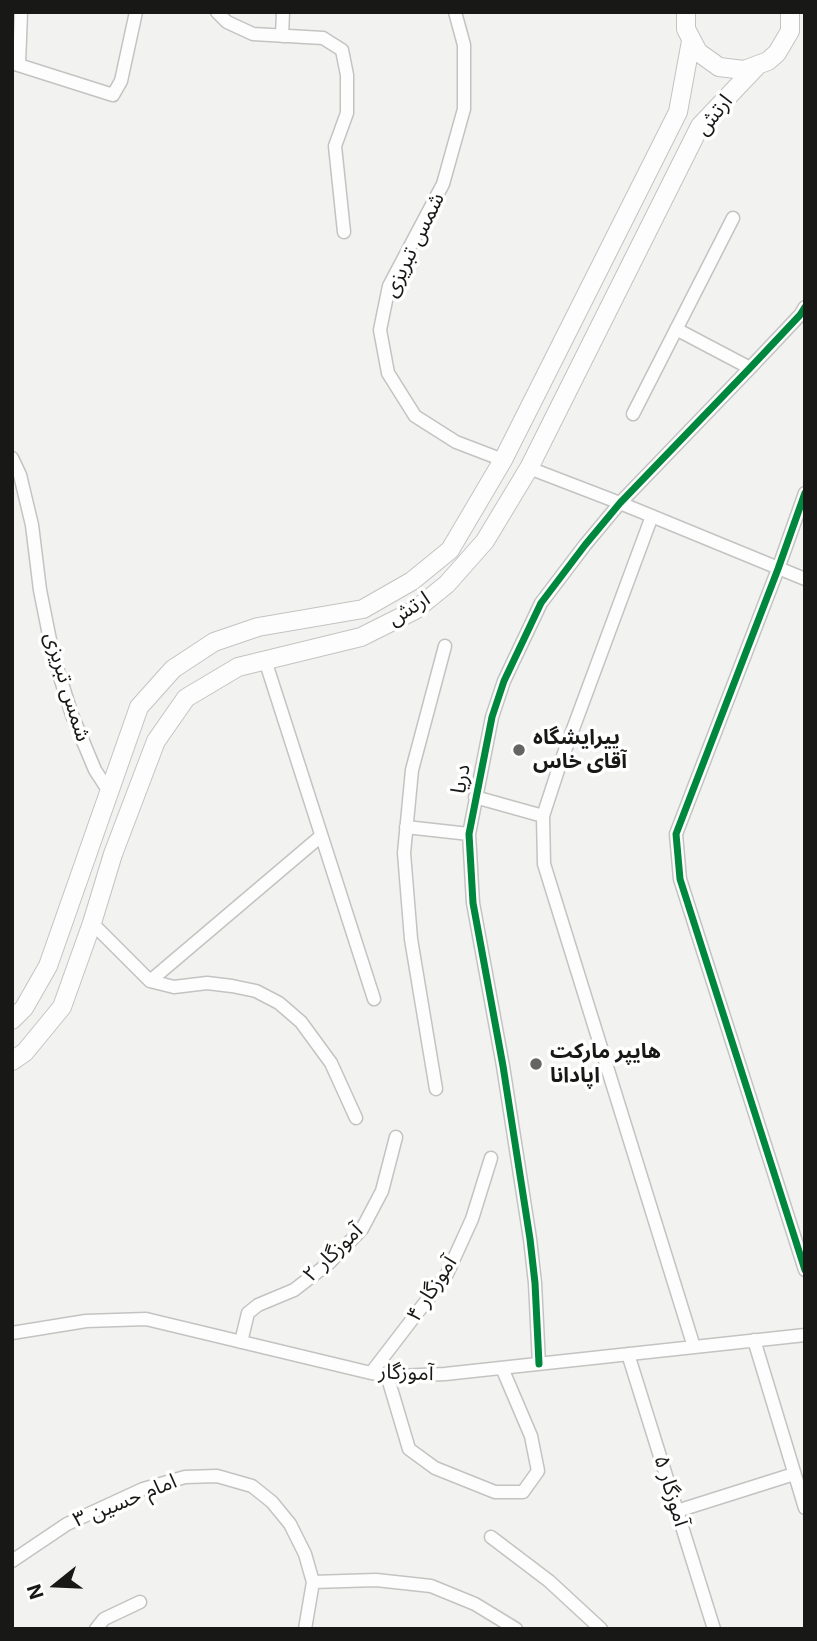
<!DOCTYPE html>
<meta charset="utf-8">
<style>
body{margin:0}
#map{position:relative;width:817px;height:1641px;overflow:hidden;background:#f2f3f0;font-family:Inter,sans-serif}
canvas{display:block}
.frame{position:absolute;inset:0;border:14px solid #181816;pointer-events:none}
.north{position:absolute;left:21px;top:1550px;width:70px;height:70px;-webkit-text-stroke:5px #fff;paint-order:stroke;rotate:252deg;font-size:19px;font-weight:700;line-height:28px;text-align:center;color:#181816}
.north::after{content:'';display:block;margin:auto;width:24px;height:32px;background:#181816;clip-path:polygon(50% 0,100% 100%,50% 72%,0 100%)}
</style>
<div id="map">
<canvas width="817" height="1641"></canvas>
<div class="frame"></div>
<div class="north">N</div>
</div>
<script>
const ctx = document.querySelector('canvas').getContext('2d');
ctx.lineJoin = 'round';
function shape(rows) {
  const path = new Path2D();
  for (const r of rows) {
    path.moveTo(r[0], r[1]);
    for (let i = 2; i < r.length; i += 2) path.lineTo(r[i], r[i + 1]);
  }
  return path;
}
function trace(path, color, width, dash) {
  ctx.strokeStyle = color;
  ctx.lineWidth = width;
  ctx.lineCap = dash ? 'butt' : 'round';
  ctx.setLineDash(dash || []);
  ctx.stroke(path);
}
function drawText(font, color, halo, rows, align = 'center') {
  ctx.font = font + ' Inter,"Noto Sans Arabic",sans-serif';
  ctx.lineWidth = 7;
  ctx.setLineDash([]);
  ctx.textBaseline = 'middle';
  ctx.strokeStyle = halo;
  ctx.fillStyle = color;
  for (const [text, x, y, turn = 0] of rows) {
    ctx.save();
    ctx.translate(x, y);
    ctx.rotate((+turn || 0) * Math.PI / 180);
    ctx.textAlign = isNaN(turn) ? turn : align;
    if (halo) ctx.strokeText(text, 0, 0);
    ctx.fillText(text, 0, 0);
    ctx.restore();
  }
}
const minor = shape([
 [217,12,227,22,253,34,323,38,342,50,347,75,347,113,335,146,344,232],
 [455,12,464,45,464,109,443,184,389,286,380,330,388,373,415,416,456,442,503,460],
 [282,36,283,12],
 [12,63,113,95,121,81,136,12],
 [19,64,21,12],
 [676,329,750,368],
 [633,414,733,218],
 [12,458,20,475,32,525,40,590,53,655,72,715,95,770,108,790],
 [529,468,620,503,805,579],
 [805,493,778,569,676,834,680,879,805,1270],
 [652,516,560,764,543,816,544,864,694,1347],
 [265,660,374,999],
 [475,797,543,816],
 [406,827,469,834],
 [92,923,150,981,174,987,207,983,232,986,256,991,279,1003,301,1022,331,1063,356,1118],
 [150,981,321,836],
 [436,1089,411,939,404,853,412,770,445,646],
 [12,1333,86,1321,146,1319,371,1373,395,1376,445,1374,805,1335],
 [754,1340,805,1508],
 [241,1342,248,1313,258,1305,294,1290,329,1263,362,1229,382,1191,396,1137],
 [628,1354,714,1629],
 [539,1364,535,1283,530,1239,503,1066,473,903,469,834,492,717,504,681,541,603,585,545,620,503,750,368,800,315,805,307],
 [371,1373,447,1274,472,1219,491,1158],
 [387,1375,409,1449,435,1468,495,1492,523,1492,538,1471,531,1436,502,1368],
 [677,1511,794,1474],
 [491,1537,549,1581,601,1629],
 [12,1561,67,1524,143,1489,185,1477,217,1476,252,1486,272,1502,290,1524,305,1554,313,1582,305,1629],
 [313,1582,376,1580,431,1586,475,1604,516,1629],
 [96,1629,104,1619,140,1602]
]);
const secondary = shape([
 [686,12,686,29,698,52,719,67,744,70,768,61,777,53,790,31,790,12],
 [12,1020,24,1008,48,966,139,707,173,669,214,642,258,627,363,609,412,581,450,550,503,460,678,112,691,41],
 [12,1061,25,1052,62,1007,92,923,113,854,156,741,186,698,238,667,361,637,415,610,447,584,485,541,529,468,700,126,756,67]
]);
trace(minor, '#c3c4c2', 15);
trace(secondary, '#c3c4c2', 20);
trace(minor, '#fdfdfd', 12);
trace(secondary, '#fdfdfd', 18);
trace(shape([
 [805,493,778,569,676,834,680,879,805,1270],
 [539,1364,535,1283,530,1239,503,1066,473,903,469,834,492,717,504,681,541,603,585,545,620,503,750,368,800,315,805,307]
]), '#00873e', 7);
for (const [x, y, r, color] of [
 [519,750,7,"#646562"],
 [536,1064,7,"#646562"]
]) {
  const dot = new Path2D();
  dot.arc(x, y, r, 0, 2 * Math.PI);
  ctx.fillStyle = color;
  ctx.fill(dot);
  trace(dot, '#fff', 2.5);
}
drawText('21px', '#181816', '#fff', [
 ["ارتش",714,115,-51],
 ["شمس تبریزی",414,245,-64],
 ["ارتش",409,609,-32],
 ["شمس تبریزی",67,687,73],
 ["دریا",461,779,-79],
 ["آموزگار ۲",333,1253,-44],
 ["آموزگار ۴",432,1289,-57],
 ["آموزگار",406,1373,2],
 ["آموزگار ۵",671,1491,73],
 ["امام حسین ۳",125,1501,-22]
]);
drawText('bold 21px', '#181816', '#fff', [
 ["پیرایشگاه",533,738],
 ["آقای خاس",533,762],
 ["هایپر مارکت",550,1052],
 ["اپادانا",550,1076]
], 'left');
</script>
